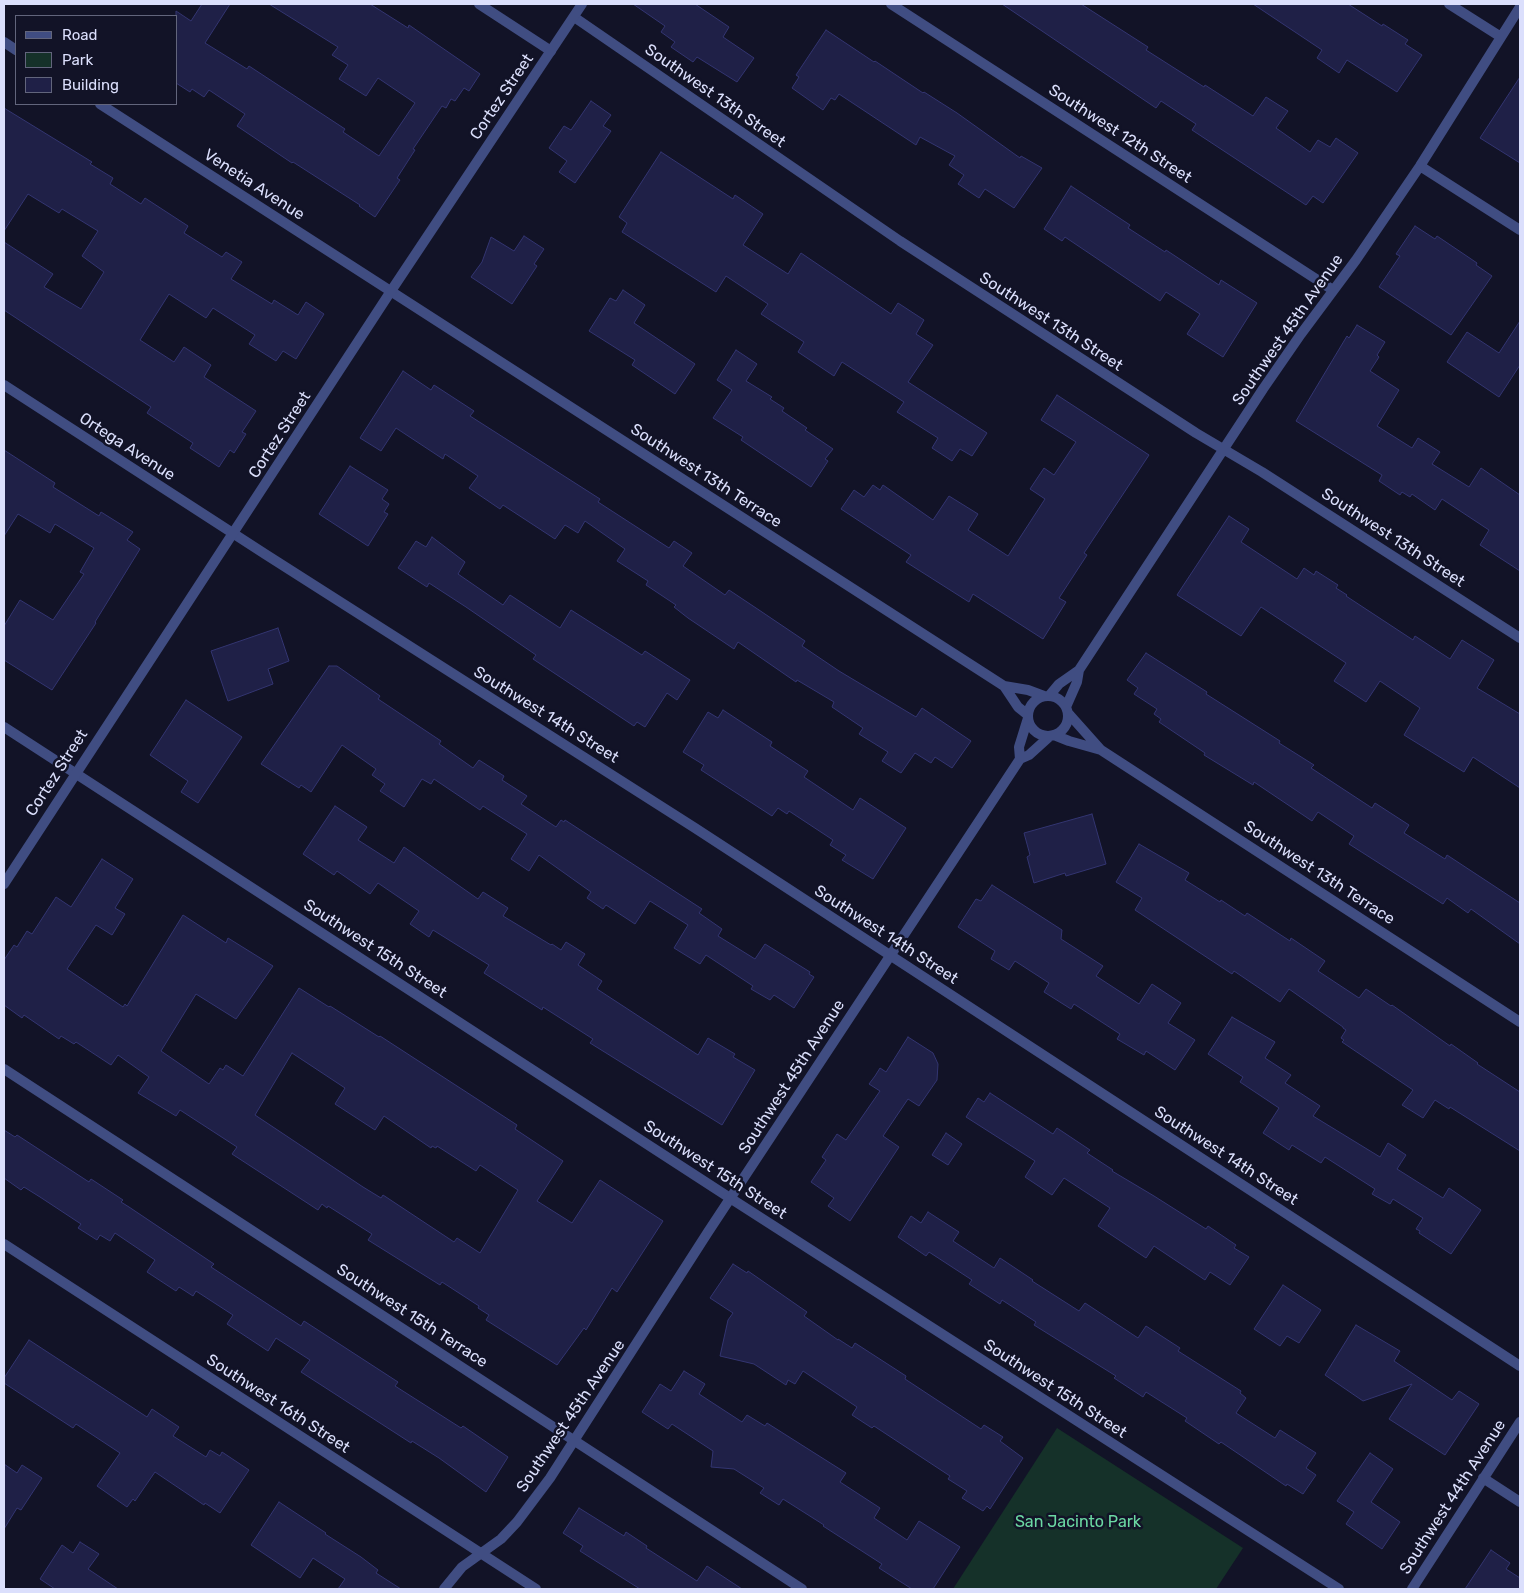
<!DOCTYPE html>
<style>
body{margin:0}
#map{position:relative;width:1524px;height:1593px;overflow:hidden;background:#121327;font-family:Rubik,sans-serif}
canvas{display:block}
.frame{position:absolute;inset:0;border:5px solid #dbdffc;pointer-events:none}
.legend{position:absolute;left:15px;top:15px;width:162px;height:90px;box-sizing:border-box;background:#121327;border:1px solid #62657c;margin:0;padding:6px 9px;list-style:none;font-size:15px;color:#dbdffc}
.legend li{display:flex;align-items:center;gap:10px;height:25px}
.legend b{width:25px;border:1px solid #62657c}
</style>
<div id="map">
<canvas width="1524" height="1593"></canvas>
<div class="frame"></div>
<ul class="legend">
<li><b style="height:6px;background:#404d82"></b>Road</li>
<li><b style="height:14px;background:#153129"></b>Park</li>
<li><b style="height:14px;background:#1f2047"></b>Building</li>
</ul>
</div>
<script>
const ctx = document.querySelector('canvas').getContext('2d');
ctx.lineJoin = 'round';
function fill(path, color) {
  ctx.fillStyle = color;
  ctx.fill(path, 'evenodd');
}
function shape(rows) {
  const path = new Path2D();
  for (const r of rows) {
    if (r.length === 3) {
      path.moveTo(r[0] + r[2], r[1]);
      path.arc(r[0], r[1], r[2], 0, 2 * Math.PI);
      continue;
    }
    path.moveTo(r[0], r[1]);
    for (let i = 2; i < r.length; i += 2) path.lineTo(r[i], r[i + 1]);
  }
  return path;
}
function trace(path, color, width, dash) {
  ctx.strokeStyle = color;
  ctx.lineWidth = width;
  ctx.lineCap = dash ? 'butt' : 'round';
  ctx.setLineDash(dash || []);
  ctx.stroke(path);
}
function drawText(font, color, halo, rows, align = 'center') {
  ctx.font = font + ' Rubik,sans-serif';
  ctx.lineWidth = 5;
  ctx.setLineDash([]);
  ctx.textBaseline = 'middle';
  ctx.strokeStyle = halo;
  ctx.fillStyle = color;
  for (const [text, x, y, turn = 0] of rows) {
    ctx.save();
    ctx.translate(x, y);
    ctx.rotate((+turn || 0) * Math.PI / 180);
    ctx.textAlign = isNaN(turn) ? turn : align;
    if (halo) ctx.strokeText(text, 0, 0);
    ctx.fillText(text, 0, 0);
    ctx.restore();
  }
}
fill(shape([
 [1057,1428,1243,1548,1216,1589,953,1589]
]), '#153129');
const building = shape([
 [202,4,230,4,205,43,247,69,249,66,345,129,343,132,379,156,415,103,378,78,366,96,339,79,348,65,332,55,338,47,269,4,370,4,408,28,409,25,480,74,469,91,464,88,455,101,451,99,446,108,442,106,413,149,415,150,397,178,400,180,375,217,359,206,360,205,293,162,292,163,237,126,245,114,209,90,204,97,192,89,190,92,176,83,176,11,191,21,202,4],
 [633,4,695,4,729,27,723,37,754,58,737,82,697,57,693,62,671,47,675,42,661,32,665,26,633,4],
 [1002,4,1081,4,1148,47,1146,50,1204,87,1205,85,1253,116,1266,97,1288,111,1276,128,1310,152,1318,140,1330,147,1336,138,1358,153,1323,203,1313,196,1306,205,1192,130,1196,124,1161,101,1156,108,1002,4],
 [1253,4,1348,4,1382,26,1383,24,1408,40,1405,44,1422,55,1397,92,1347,60,1339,73,1317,58,1322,50,1253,4],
 [826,30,874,62,875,61,923,93,924,92,957,113,1020,158,1021,156,1042,168,1014,208,985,189,979,198,958,184,964,175,949,165,955,156,920,137,916,145,839,94,835,100,831,98,823,110,792,88,799,77,796,75,826,30],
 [1520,77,1520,163,1480,138,1520,77],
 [591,101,611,115,603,126,611,131,575,183,559,172,567,161,549,148,564,126,571,130,591,101],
 [4,108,92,162,90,164,113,178,110,184,141,204,145,198,188,226,184,233,222,257,226,252,242,262,231,279,272,304,274,300,298,315,306,302,324,314,296,359,283,351,276,361,249,344,255,335,213,308,206,318,169,294,140,340,174,362,184,347,211,365,204,377,256,411,242,432,246,434,234,453,230,450,219,467,190,448,193,443,147,413,151,407,4,310,4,242,53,274,44,287,81,309,104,272,82,256,98,231,62,209,59,213,28,194,4,231,4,108],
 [661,152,733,199,735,195,763,214,743,245,788,274,801,253,891,314,898,303,924,320,916,334,933,345,908,382,987,433,972,456,960,449,952,461,932,448,938,438,897,412,904,402,842,362,834,376,798,352,804,342,761,314,768,304,726,276,716,292,622,232,627,223,619,217,661,152],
 [1071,186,1130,225,1128,228,1165,252,1166,250,1219,285,1221,280,1257,303,1223,357,1187,334,1200,314,1166,292,1160,301,1065,237,1062,241,1044,229,1071,186],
 [1415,226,1435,239,1437,236,1477,263,1476,265,1492,276,1451,335,1379,287,1400,256,1396,254,1415,226],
 [524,236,544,249,534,264,537,266,512,304,471,277,482,262,491,237,514,251,524,236],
 [623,290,645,305,634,323,695,364,675,394,632,365,635,360,589,331,610,298,616,301,623,290],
 [1520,321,1520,365,1499,397,1447,362,1467,332,1499,353,1520,321],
 [1357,325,1385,342,1377,355,1379,357,1370,371,1399,390,1377,426,1412,448,1418,438,1440,452,1432,464,1469,487,1481,468,1520,495,1520,571,1480,545,1489,530,1442,499,1435,510,1412,494,1410,497,1402,492,1400,495,1379,481,1382,475,1296,421,1347,336,1349,338,1357,325],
 [736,350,757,364,746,381,772,397,770,399,784,408,782,411,807,428,805,430,833,449,825,459,828,461,811,487,741,440,743,437,713,418,732,390,717,380,736,350],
 [403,371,431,390,434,385,474,411,470,416,600,499,598,502,669,548,674,541,692,553,683,566,725,595,729,590,759,610,805,641,802,646,839,671,916,717,922,708,971,741,952,768,935,757,931,763,915,753,901,773,882,761,888,752,859,734,863,728,832,707,834,702,797,680,796,682,738,642,734,649,688,618,674,607,676,605,646,585,648,581,617,561,625,549,585,521,578,533,565,525,555,539,503,505,500,509,469,488,478,476,445,454,443,459,396,428,381,451,360,438,403,371],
 [1057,395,1149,455,1084,553,1087,555,1059,598,1066,602,1043,639,973,594,969,602,906,562,911,555,841,509,854,490,864,497,873,485,880,490,883,485,933,520,949,496,978,514,968,530,1008,556,1045,499,1030,489,1044,468,1054,475,1076,442,1041,420,1057,395],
 [4,450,55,483,53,487,99,516,101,512,133,532,127,540,140,549,95,622,96,623,52,690,4,660,4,626,20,600,53,620,84,574,80,572,94,548,55,524,50,533,18,514,4,536,4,450],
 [350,466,388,490,382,499,389,504,384,512,388,514,368,546,319,514,350,466],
 [1229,516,1249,529,1241,542,1297,579,1304,568,1314,575,1316,571,1338,585,1336,588,1347,595,1346,596,1413,640,1415,636,1450,659,1462,640,1494,660,1477,688,1520,714,1520,788,1473,757,1464,772,1404,735,1420,708,1380,681,1366,702,1334,681,1346,663,1261,607,1241,636,1177,595,1229,516],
 [432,537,465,562,458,574,503,605,510,595,560,628,571,610,642,655,645,651,690,680,677,700,667,693,645,727,637,722,634,726,533,659,536,655,466,607,429,583,427,587,398,568,416,541,426,547,432,537],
 [278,628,289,661,268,669,273,684,228,701,211,651,278,628],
 [1146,653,1207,692,1206,694,1280,741,1279,743,1314,765,1311,768,1372,808,1375,803,1409,825,1404,833,1445,859,1447,855,1520,903,1520,944,1471,909,1468,913,1447,898,1443,904,1349,844,1354,836,1318,812,1312,821,1254,782,1253,785,1204,755,1205,753,1159,722,1161,719,1154,714,1157,709,1134,694,1138,688,1127,680,1146,653],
 [329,666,337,666,380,696,378,699,441,741,439,744,473,768,479,760,504,776,502,780,527,796,521,804,556,827,561,820,564,822,565,820,702,909,699,913,722,929,718,936,755,959,765,944,810,972,809,974,814,977,794,1008,774,995,770,1000,751,989,753,986,706,955,700,964,674,948,688,925,650,901,635,924,606,905,603,909,587,898,591,892,539,855,529,871,511,859,527,834,483,806,480,810,434,779,431,784,422,779,404,807,380,791,385,784,372,775,376,769,342,745,311,792,301,785,299,788,261,764,329,666],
 [186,700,242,737,198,803,181,792,188,781,150,755,186,700],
 [723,710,772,742,770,746,808,771,804,777,853,810,860,798,906,828,873,879,842,860,846,855,830,845,833,840,789,811,787,814,778,808,772,816,701,770,704,765,683,752,708,712,718,718,723,710],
 [335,806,367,827,358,840,394,863,404,847,478,899,483,892,508,908,503,916,551,945,552,944,561,950,566,942,585,954,578,965,602,981,597,989,698,1055,708,1038,735,1054,733,1057,755,1070,722,1125,590,1043,593,1039,543,1007,542,1010,484,973,489,965,433,930,429,937,410,924,419,911,378,883,370,894,337,871,334,875,303,854,335,806],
 [1092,814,1106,864,1066,876,1065,873,1034,883,1027,857,1030,855,1024,833,1092,814],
 [1139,844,1189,873,1185,880,1220,902,1221,900,1245,916,1247,913,1290,941,1291,938,1325,961,1318,971,1359,998,1366,989,1391,1006,1392,1005,1450,1046,1451,1044,1478,1063,1477,1064,1520,1092,1520,1151,1450,1107,1449,1109,1435,1100,1423,1118,1402,1105,1413,1090,1342,1042,1344,1040,1341,1038,1346,1030,1343,1028,1343,1027,1289,989,1280,1002,1234,971,1232,974,1135,910,1142,898,1116,882,1139,844],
 [102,859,133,879,115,908,125,914,112,935,96,925,67,969,123,1007,125,1004,127,1006,183,915,226,943,228,938,273,966,236,1019,196,994,161,1051,209,1084,220,1068,223,1070,226,1065,243,1076,299,988,329,1007,330,1006,379,1037,380,1036,517,1125,515,1129,563,1161,537,1201,572,1223,600,1180,663,1221,617,1292,612,1288,586,1330,584,1328,557,1365,486,1320,489,1315,478,1308,479,1306,442,1282,440,1285,368,1240,372,1234,328,1206,327,1208,322,1204,318,1210,232,1154,237,1147,180,1110,176,1116,138,1093,149,1077,118,1055,111,1065,76,1042,74,1044,61,1036,59,1039,24,1015,22,1018,4,1005,4,960,14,945,17,947,27,931,32,934,56,897,71,907,102,859],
 [292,1053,345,1088,335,1104,375,1130,384,1116,431,1148,432,1146,436,1148,437,1146,476,1171,480,1165,518,1190,480,1253,457,1238,454,1242,383,1195,381,1198,363,1187,255,1115,292,1053],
 [992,885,1062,930,1061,939,1103,966,1096,976,1139,1004,1152,984,1181,1003,1168,1023,1195,1040,1175,1070,1146,1051,1144,1055,1117,1039,1120,1034,1074,1004,1071,1009,1044,992,1049,983,1015,961,1009,970,991,959,995,951,958,927,976,899,981,901,992,885],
 [1232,1017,1275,1042,1265,1058,1291,1075,1285,1083,1320,1106,1313,1116,1380,1157,1388,1143,1406,1155,1397,1169,1443,1198,1449,1188,1481,1210,1451,1254,1419,1233,1420,1231,1416,1229,1423,1218,1393,1199,1390,1204,1372,1194,1375,1189,1325,1157,1321,1163,1292,1145,1289,1150,1263,1133,1279,1108,1240,1082,1243,1077,1208,1054,1232,1017],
 [908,1037,933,1053,938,1064,937,1080,919,1106,908,1099,883,1136,899,1147,850,1221,828,1206,834,1198,811,1182,826,1160,822,1157,837,1134,846,1140,880,1091,869,1084,875,1076,880,1068,886,1072,908,1037],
 [990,1093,1053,1134,1057,1128,1090,1150,1087,1153,1113,1170,1112,1171,1154,1196,1206,1229,1208,1226,1236,1245,1234,1248,1249,1257,1230,1285,1210,1272,1205,1280,1154,1246,1146,1258,1098,1226,1110,1208,1064,1178,1052,1195,1025,1177,1035,1161,966,1117,978,1098,984,1102,990,1093],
 [4,1130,15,1137,17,1135,89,1182,91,1179,123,1200,121,1202,129,1207,214,1264,211,1267,301,1326,304,1321,398,1382,395,1386,461,1428,463,1426,508,1457,486,1492,439,1458,412,1441,411,1443,301,1372,310,1360,276,1338,268,1351,227,1324,233,1315,196,1291,193,1296,179,1287,176,1291,147,1272,155,1260,115,1233,110,1241,100,1235,97,1240,78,1228,81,1224,40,1197,24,1187,21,1190,4,1178,4,1130],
 [946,1133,962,1144,948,1165,932,1155,946,1133],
 [928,1212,959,1232,953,1241,994,1268,1000,1258,1033,1280,1032,1281,1079,1311,1085,1303,1138,1338,1146,1326,1180,1348,1178,1351,1241,1391,1240,1393,1246,1398,1236,1413,1275,1438,1280,1430,1316,1453,1306,1468,1316,1475,1303,1494,1287,1484,1286,1486,1221,1442,1219,1444,1185,1421,1187,1418,1146,1392,1143,1397,1114,1378,1116,1376,1034,1325,1036,1322,1002,1300,1000,1304,969,1284,972,1280,929,1252,926,1256,898,1237,911,1216,921,1223,928,1212],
 [733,1264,747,1273,748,1271,807,1312,804,1316,838,1340,838,1339,852,1348,855,1343,906,1376,905,1379,981,1429,984,1425,1003,1437,1000,1441,1023,1458,990,1509,987,1506,983,1511,962,1498,967,1491,948,1479,950,1476,874,1426,872,1428,852,1415,857,1407,803,1371,795,1384,788,1380,786,1385,754,1364,720,1356,728,1320,733,1313,710,1298,733,1264],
 [1283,1285,1321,1310,1299,1343,1287,1336,1280,1346,1254,1329,1283,1285],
 [1356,1325,1400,1351,1394,1361,1452,1400,1459,1391,1479,1404,1445,1455,1389,1419,1412,1384,1363,1401,1325,1375,1356,1325],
 [29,1340,147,1417,152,1409,179,1427,173,1436,206,1457,210,1450,220,1456,222,1452,249,1470,220,1513,205,1503,204,1505,155,1472,135,1501,133,1499,127,1507,97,1486,120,1453,76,1424,73,1428,4,1383,4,1378,29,1340],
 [684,1371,705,1384,699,1394,742,1422,747,1415,765,1426,767,1423,846,1473,840,1482,880,1508,874,1518,907,1540,919,1521,960,1547,933,1589,912,1589,879,1568,882,1564,823,1526,824,1525,783,1499,779,1505,760,1493,764,1488,734,1469,711,1467,713,1451,672,1424,668,1429,642,1412,660,1384,671,1391,684,1371],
 [1370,1453,1393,1469,1371,1502,1400,1522,1382,1549,1346,1524,1354,1512,1337,1501,1370,1453],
 [4,1464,17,1473,22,1465,42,1478,21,1510,17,1508,4,1529,4,1464],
 [279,1502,326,1533,325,1534,361,1557,378,1570,376,1573,401,1589,338,1589,345,1579,313,1558,300,1578,251,1545,279,1502],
 [579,1508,624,1536,626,1532,647,1546,646,1548,697,1581,707,1566,742,1589,640,1589,580,1551,583,1546,563,1533,579,1508],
 [80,1542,99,1554,88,1569,118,1589,55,1589,40,1579,62,1545,73,1553,80,1542],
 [1491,1550,1510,1563,1506,1569,1520,1578,1520,1589,1465,1589,1491,1550]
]);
fill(building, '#1f2047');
trace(building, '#333571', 1);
trace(shape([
 [479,4,551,51],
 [891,4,1333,290],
 [1449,4,1501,37],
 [574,17,900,241,1196,433,1262,472,1520,638],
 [4,42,16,50],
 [100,104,1004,686,1028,690,1044,696],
 [1420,166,1520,230],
 [4,385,265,554,695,828,1520,1366],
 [1004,686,1018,707,1028,715],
 [1049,696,1059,684,1079,670],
 [1048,716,20],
 [1066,707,1077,682,1079,670,1263,389,1301,334,1356,260,1420,166,1520,7],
 [1068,713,1101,750,1520,1022],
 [4,727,730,1198,1339,1589],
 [1054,735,1069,741,1101,750],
 [1020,759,1019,747,1028,718],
 [4,1069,802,1589],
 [4,1244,536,1589],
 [1483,1478,1520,1502],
 [444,1589,462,1567,501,1539,517,1522,550,1478,708,1232,1020,759,1029,755,1050,736],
 [1412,1589,1520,1422]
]), '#404d82', 10);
trace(shape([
 [4,884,391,291,582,4]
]), '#404d82', 10);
drawText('16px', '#dbdffc', '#121327', [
 ["Southwest 13th Street",715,96,35],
 ["Cortez Street",502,97,-56],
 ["Southwest 12th Street",1120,134,33],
 ["Venetia Avenue",254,185,33],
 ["Southwest 13th Street",1051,322,33],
 ["Southwest 45th Avenue",1288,330,-55],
 ["Cortez Street",280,435,-57],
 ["Ortega Avenue",127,447,33],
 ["Southwest 13th Terrace",706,476,33],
 ["Southwest 13th Street",1393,538,33],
 ["Southwest 14th Street",546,715,32],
 ["Cortez Street",57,773,-57],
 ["Southwest 13th Terrace",1319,873,33],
 ["Southwest 14th Street",886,935,33],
 ["Southwest 15th Street",375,949,33],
 ["Southwest 45th Avenue",792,1077,-57],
 ["Southwest 14th Street",1226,1156,33],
 ["Southwest 15th Street",715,1170,33],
 ["Southwest 15th Terrace",412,1316,33],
 ["Southwest 15th Street",1055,1389,33],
 ["Southwest 16th Street",278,1404,33],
 ["Southwest 45th Avenue",571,1416,-56],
 ["Southwest 44th Avenue",1453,1497,-57]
]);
drawText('16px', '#6bd8a3', '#121327', [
 ["San Jacinto Park",1078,1522]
]);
</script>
